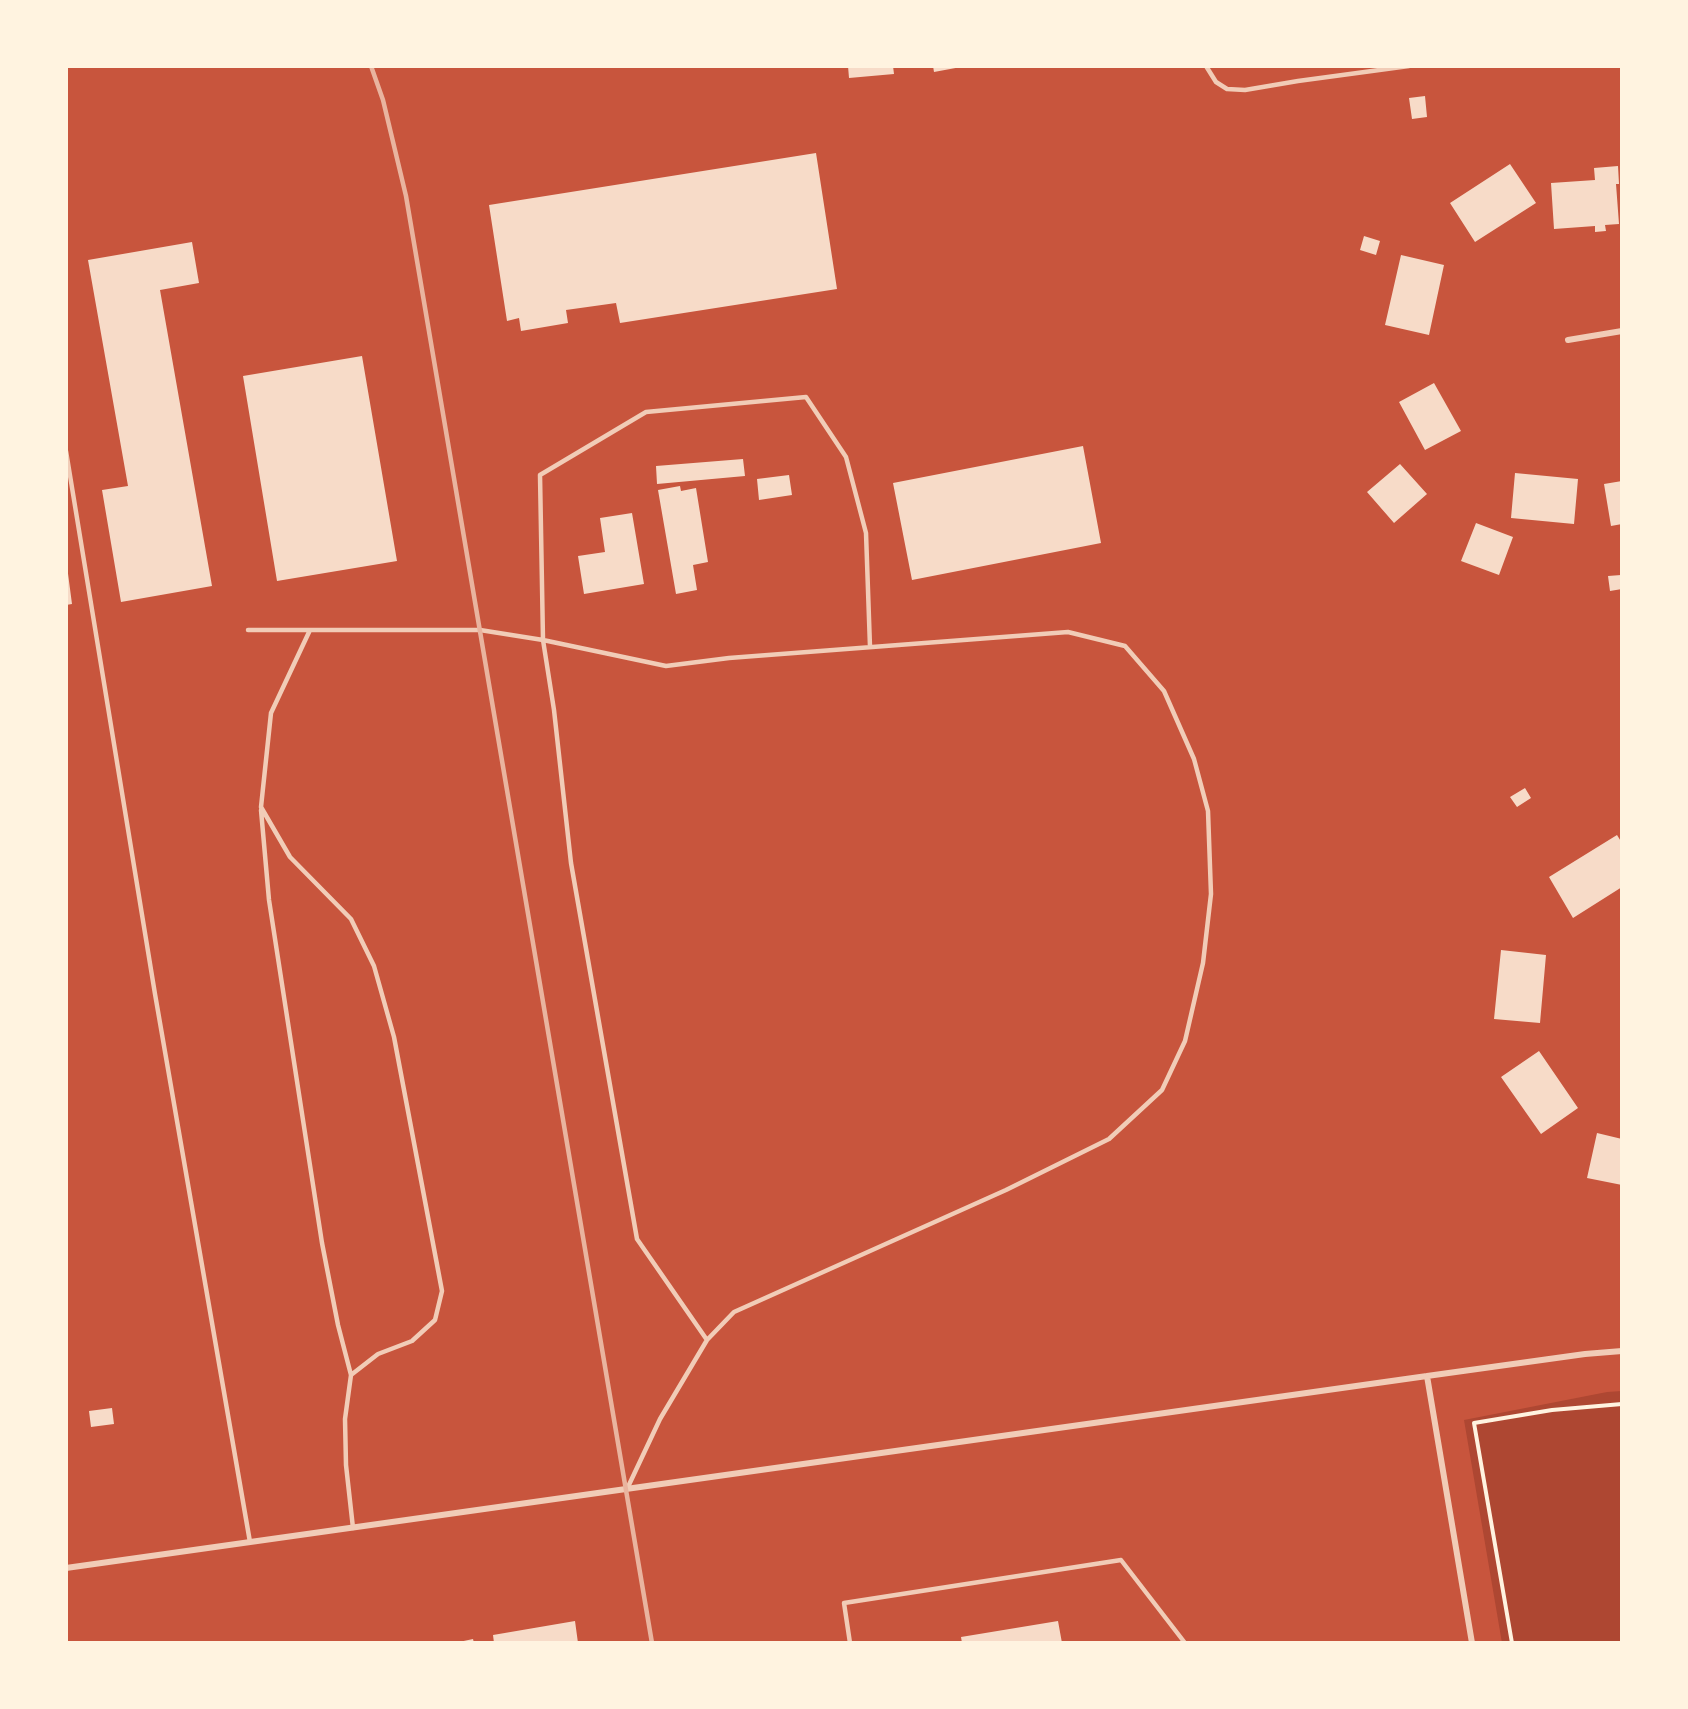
<!DOCTYPE html>
<style>
body{margin:0}
#map{position:relative;width:1688px;height:1709px;overflow:hidden;background:#c8553d;font-family:Literata,serif}
canvas{display:block}
.frame{position:absolute;inset:0;border:68px solid #fff3e0;pointer-events:none}
</style>
<div id="map">
<canvas width="1688" height="1709"></canvas>
<div class="frame"></div>
</div>
<script>
const ctx = document.querySelector('canvas').getContext('2d');
ctx.lineJoin = 'round';
function fill(path, color) {
  ctx.fillStyle = color;
  ctx.fill(path, 'evenodd');
}
function shape(rows) {
  const path = new Path2D();
  for (const r of rows) {
    path.moveTo(r[0], r[1]);
    for (let i = 2; i < r.length; i += 2) path.lineTo(r[i], r[i + 1]);
  }
  return path;
}
function trace(path, color, width, dash) {
  ctx.strokeStyle = color;
  ctx.lineWidth = width;
  ctx.lineCap = dash ? 'butt' : 'round';
  ctx.setLineDash(dash || []);
  ctx.stroke(path);
}
fill(shape([
 [1622,1391,1622,1643,1502,1643,1464,1420,1607,1392]
]), '#ae4732');
fill(shape([
 [848,66,893,66,894,74,849,78],
 [933,66,961,66,961,67,934,72],
 [1425,96,1427,117,1412,119,1409,98],
 [816,153,837,289,620,323,616,303,566,310,568,323,521,331,519,318,507,321,489,205],
 [1510,164,1536,203,1475,242,1450,203],
 [1618,166,1619,184,1616,184,1619,224,1605,225,1606,231,1595,232,1595,226,1554,229,1551,183,1595,180,1594,168],
 [1364,236,1380,241,1376,255,1360,250],
 [192,242,199,283,160,290,212,586,121,602,102,490,128,486,88,260],
 [1401,255,1444,265,1429,335,1385,325],
 [362,356,397,561,277,581,243,376],
 [1434,383,1461,431,1425,450,1399,402],
 [1083,446,1101,543,912,580,893,483],
 [743,459,745,476,657,484,656,466],
 [1400,464,1427,494,1394,523,1367,492],
 [1515,473,1578,479,1574,524,1511,518],
 [789,475,792,495,759,500,757,479],
 [1622,481,1622,524,1611,526,1604,484],
 [680,486,681,491,696,488,708,562,693,565,697,590,676,594,658,490],
 [632,513,644,584,584,594,578,556,605,552,600,518],
 [1476,523,1513,537,1499,575,1461,561],
 [66,566,67,566,72,604,66,605],
 [1621,575,1622,589,1610,591,1608,576],
 [1525,788,1531,798,1517,807,1510,797],
 [1617,835,1622,843,1622,887,1573,918,1549,877],
 [1501,950,1546,955,1540,1023,1494,1019],
 [1539,1051,1578,1108,1541,1134,1501,1077],
 [1597,1133,1622,1139,1622,1185,1587,1178],
 [112,1408,114,1424,91,1427,89,1411],
 [575,1621,578,1643,494,1643,493,1635],
 [1058,1621,1062,1643,962,1643,961,1637],
 [473,1639,474,1643,459,1643,459,1642]
]), '#f7dbc8');
trace(shape([
 [1512,1643,1474,1423,1552,1410,1622,1404]
]), '#fff3e0', 4);
trace(shape([
 [1206,66,1216,82,1227,89,1245,90,1298,81,1409,66],
 [66,451,155,994,250,1542],
 [248,630,480,630,543,640,666,666,729,658,1068,632,1125,646,1164,691,1194,759,1208,811,1211,894,1203,963,1185,1041,1162,1090,1109,1139,1006,1190,734,1312,707,1340,660,1419,627,1489],
 [310,630,271,713,261,807,290,857,351,919,374,966,394,1037,442,1291,435,1320,412,1341,378,1354,351,1375],
 [261,810,269,900,322,1243,338,1325,351,1375,345,1419,346,1465,353,1528],
 [707,1340,637,1239,571,863,554,710,543,640,540,475,646,412,806,397,846,457,866,533,870,647],
 [850,1643,844,1603,1121,1560,1185,1643]
]), '#f1ccb7', 4.5);
trace(shape([
 [1568,340,1622,331],
 [1427,1376,1472,1643],
 [66,1568,1427,1376,1585,1354,1622,1351]
]), '#f1ccb7', 6);
trace(shape([
 [371,66,383,100,406,196,652,1643]
]), '#e9b49f', 4.5);
</script>
